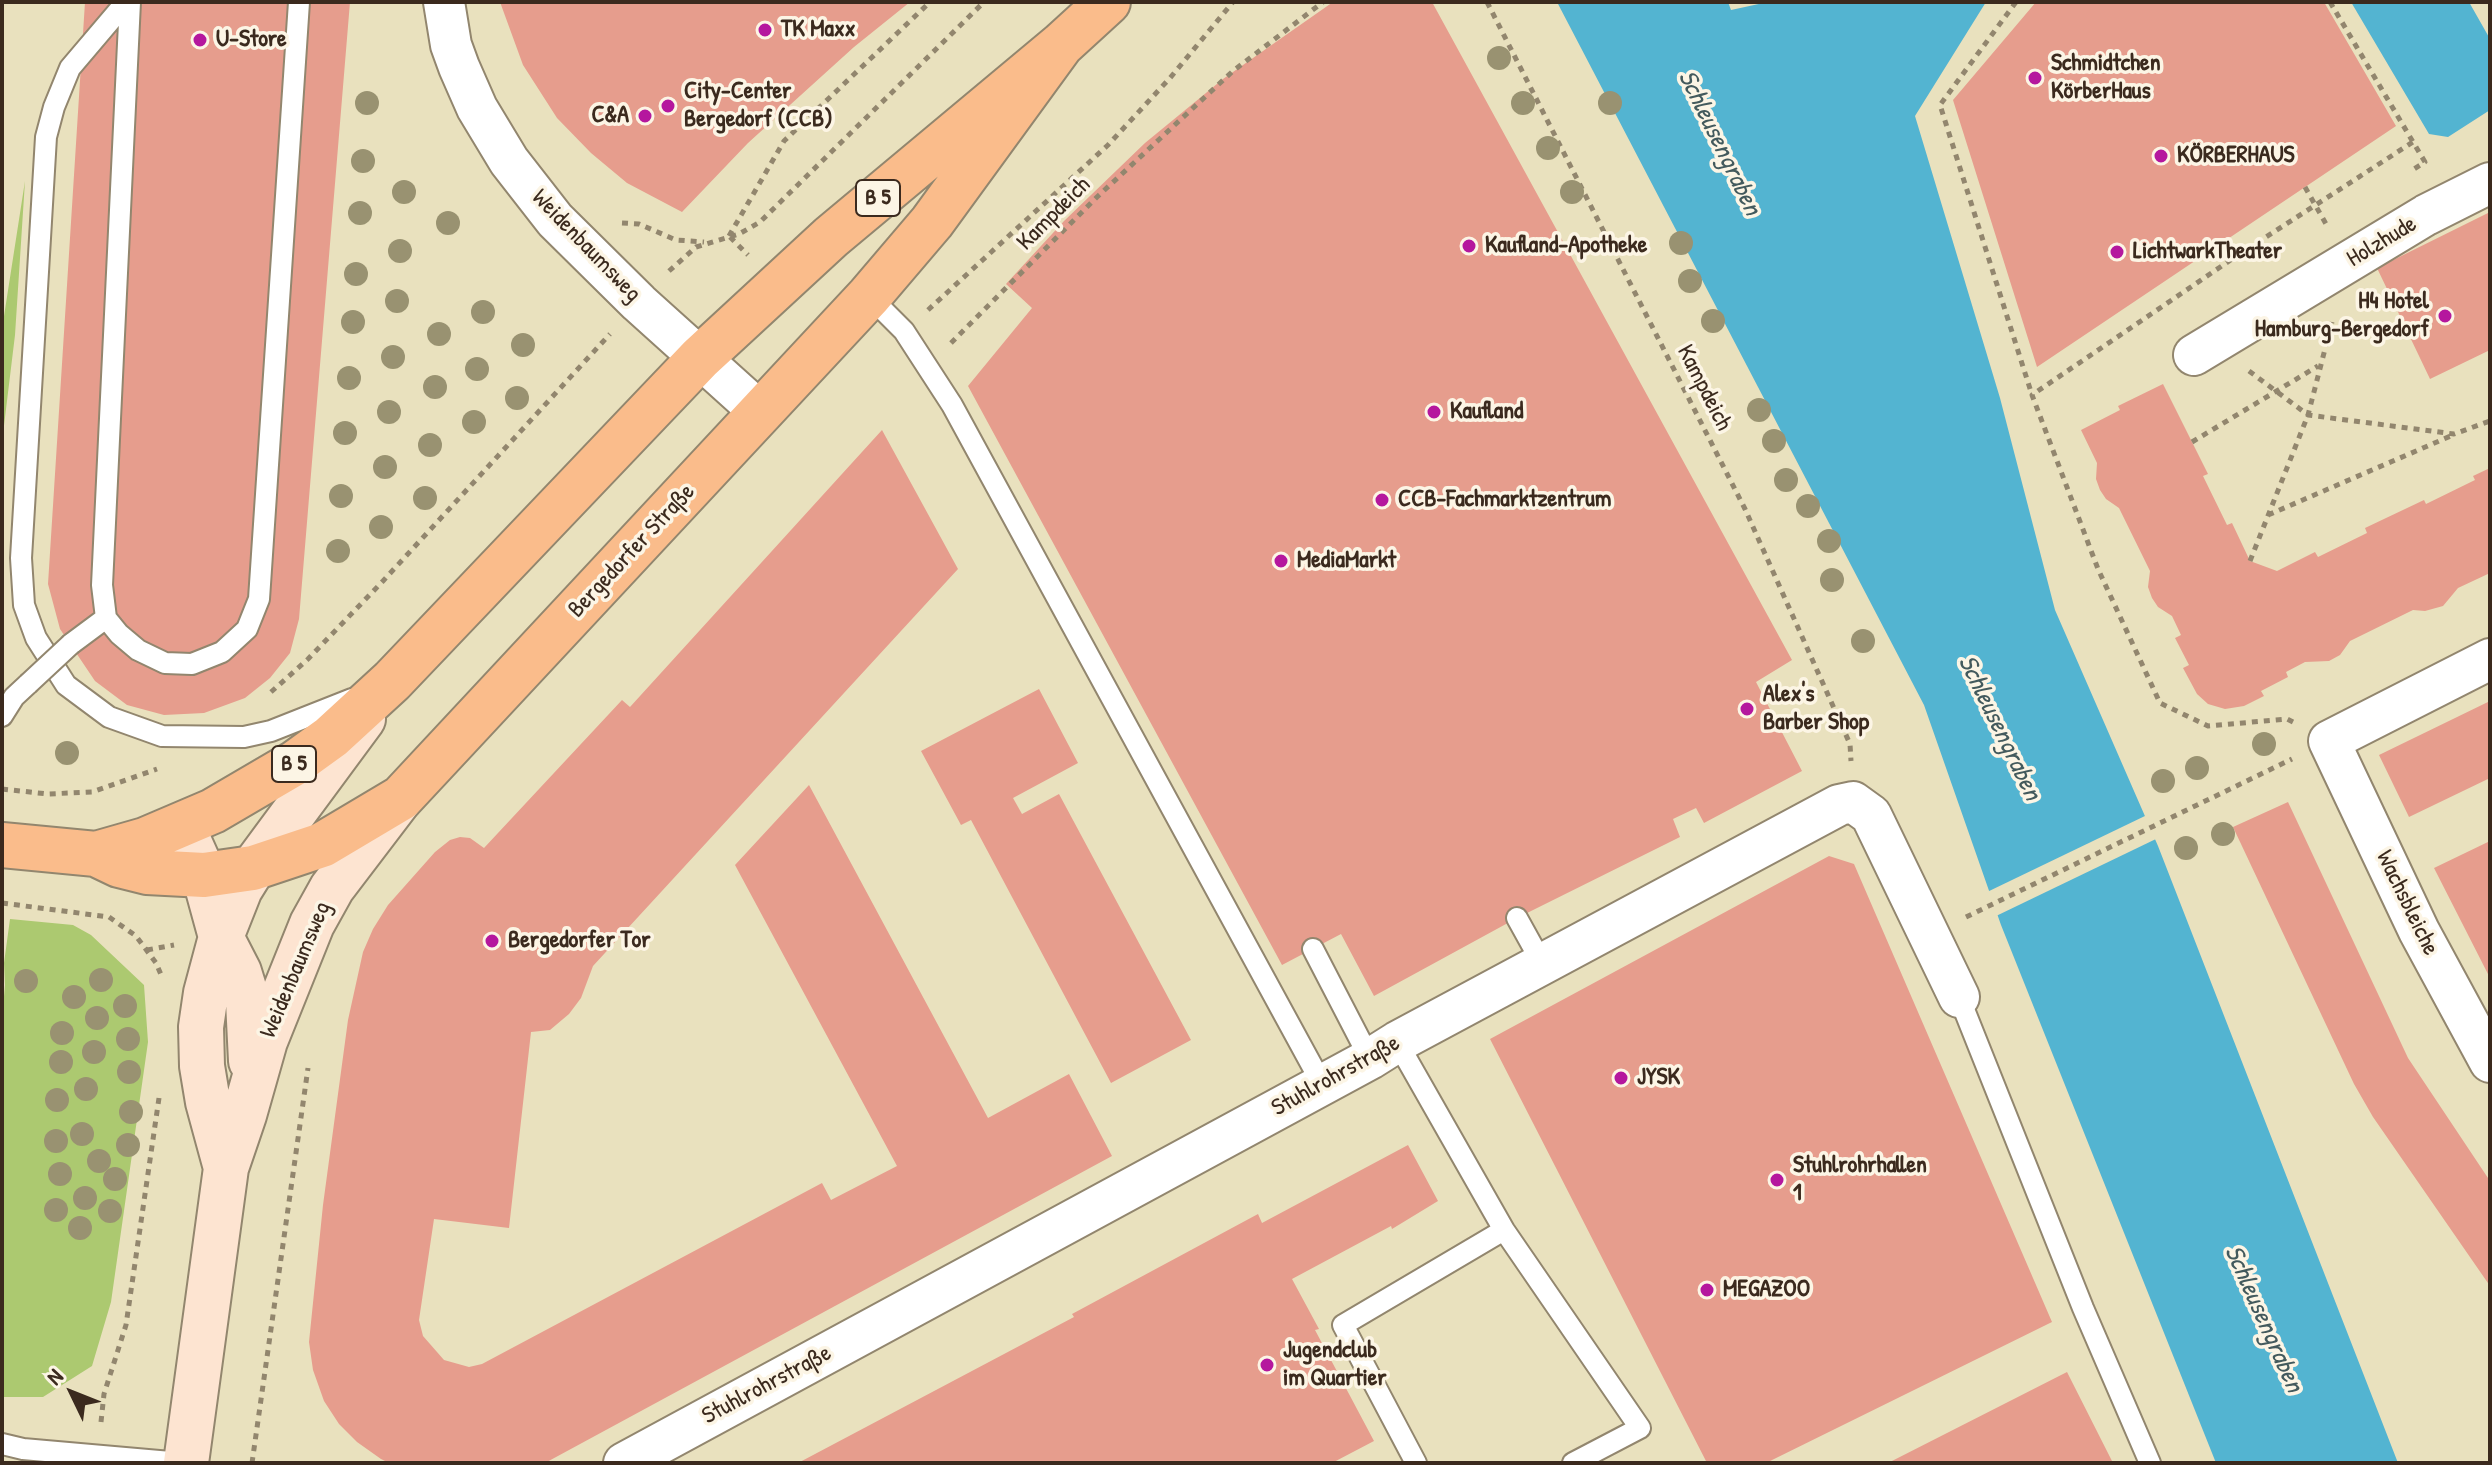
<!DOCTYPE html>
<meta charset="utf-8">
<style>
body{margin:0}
#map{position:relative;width:2492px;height:1465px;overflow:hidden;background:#e9e1be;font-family:"Patrick Hand",sans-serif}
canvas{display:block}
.frame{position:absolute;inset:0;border:4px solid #3b2a1e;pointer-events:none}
.north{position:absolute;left:32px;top:1353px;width:80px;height:80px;-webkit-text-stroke:6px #fcf5e5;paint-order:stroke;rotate:313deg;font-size:22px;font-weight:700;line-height:32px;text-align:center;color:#3b2a1e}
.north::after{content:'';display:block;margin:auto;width:28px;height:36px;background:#3b2a1e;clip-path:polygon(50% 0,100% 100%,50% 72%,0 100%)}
</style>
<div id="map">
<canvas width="2492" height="1465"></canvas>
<div class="frame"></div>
<div class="north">N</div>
</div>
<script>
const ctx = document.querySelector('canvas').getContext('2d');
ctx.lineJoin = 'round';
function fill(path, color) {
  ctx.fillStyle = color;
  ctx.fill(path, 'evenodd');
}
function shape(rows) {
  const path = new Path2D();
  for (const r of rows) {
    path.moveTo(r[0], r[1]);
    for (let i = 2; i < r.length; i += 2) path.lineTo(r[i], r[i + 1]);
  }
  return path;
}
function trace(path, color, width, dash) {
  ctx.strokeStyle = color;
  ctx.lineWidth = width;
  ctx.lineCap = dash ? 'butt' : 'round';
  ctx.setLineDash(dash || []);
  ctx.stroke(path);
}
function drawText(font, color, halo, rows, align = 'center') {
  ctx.font = font + ' "Patrick Hand",sans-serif';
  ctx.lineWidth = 7;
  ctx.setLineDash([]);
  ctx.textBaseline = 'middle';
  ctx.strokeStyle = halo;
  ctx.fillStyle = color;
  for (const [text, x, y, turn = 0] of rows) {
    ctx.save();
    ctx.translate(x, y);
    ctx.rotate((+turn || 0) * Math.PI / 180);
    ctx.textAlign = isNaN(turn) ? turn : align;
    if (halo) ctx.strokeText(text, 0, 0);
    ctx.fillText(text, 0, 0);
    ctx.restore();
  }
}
fill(shape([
 [25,181,15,335,2,442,2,329],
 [10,919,73,925,91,935,144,985,148,1042,111,1302,92,1366,43,1397,2,1397,2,1019,5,985,4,963]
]), '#acc970');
fill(shape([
 [1557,2,1728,2,1731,10,1768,2,1986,2,1915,116,2000,398,2055,610,2158,846,2398,1463,2216,1463,2001,925,1924,705],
 [2351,2,2469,2,2490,39,2490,110,2448,137,2429,134]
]), '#53b4d1');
fill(shape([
 [2147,815,2158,838,1994,917,1985,893]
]), '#e9e1be');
fill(shape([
 [85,2,350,2,299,619,290,653,270,678,245,698,204,713,164,715,127,705,95,681,60,629,48,584],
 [500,2,910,2,854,47,748,143,682,212,627,183,591,153,557,118,523,65],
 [1333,2,1432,2,1792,660,1756,682,1802,771,1704,823,1696,808,1673,819,1680,837,1517,918,1374,996,1341,934,1282,965,968,386,1032,308,1006,284,1064,221,1145,143,1223,79],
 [2036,2,2324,2,2396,126,2037,367,1953,100],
 [2490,212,2490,350,2430,379,2377,268],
 [2163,384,2208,474,2203,476,2227,525,2232,523,2250,561,2277,571,2315,552,2318,557,2367,533,2365,528,2424,500,2426,504,2475,480,2473,476,2490,468,2490,573,2458,588,2443,606,2425,611,2413,610,2350,641,2340,655,2329,661,2305,662,2286,672,2288,677,2261,691,2264,696,2244,706,2225,709,2208,704,2197,694,2183,668,2189,665,2175,638,2181,635,2172,616,2158,607,2152,598,2148,587,2150,571,2119,508,2106,499,2100,490,2096,479,2097,463,2081,430,2120,410,2118,406],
 [882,430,958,569,593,966,581,998,569,1014,550,1030,531,1032,509,1228,434,1219,419,1320,423,1336,444,1360,469,1367,482,1364,822,1183,831,1200,897,1166,735,865,809,785,988,1118,1069,1074,1112,1156,545,1463,389,1463,381,1459,357,1442,339,1424,324,1401,313,1370,309,1342,323,1205,348,1020,363,952,373,929,388,905,435,852,450,840,460,837,470,838,484,848,622,700,630,707],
 [1039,689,1078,763,1013,798,1022,814,1059,794,1191,1040,1111,1083,971,820,961,825,921,751],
 [2490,701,2490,778,2409,817,2379,755],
 [2288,802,2408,1058,2490,1181,2490,1286,2373,1117,2354,1084,2233,827],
 [2490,841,2490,978,2434,868],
 [1829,856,1854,864,2052,1322,1766,1463,1707,1463,1490,1039],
 [1408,1145,1438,1201,1392,1229,1391,1226,1292,1279,1319,1329,1315,1330,1374,1441,1332,1463,798,1463,1074,1317,1072,1314,1258,1214,1262,1223],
 [2067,1372,2113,1463,1888,1463]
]), '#e69d8d');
const service = shape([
 [126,2,70,68,54,107,46,137,21,558,24,605,36,638,66,685,109,717,162,736,244,737,271,731,352,699],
 [130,2,102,585,106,618,119,634,138,650,165,663,192,664,222,652,247,629,259,599,299,2],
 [869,296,904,331,952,405,1322,1084],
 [71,644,106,618],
 [2,716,14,697,28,684],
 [1517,918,1543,965],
 [1313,949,1370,1059],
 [1959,997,2083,1308,2150,1463],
 [1397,1042,1504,1230,1640,1428,1573,1463],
 [2,1444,23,1449,182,1463],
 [1416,1463,1343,1325,1504,1230]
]);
const minor = shape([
 [444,2,451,45,459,67,477,108,509,161,555,220,639,303,760,412],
 [2194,355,2426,215,2490,183],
 [2490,659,2329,741,2419,931,2490,1062],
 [624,1463,1370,1059,1397,1042,1839,805,1853,802,1871,815,1959,997]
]);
const secondary = shape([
 [182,826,204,875,221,937,239,972,248,1001,251,1061],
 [226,1168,208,1102,202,1066,201,1027,206,993,221,937,240,889,253,868,363,719],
 [186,1463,226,1168,244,1115,265,1041,312,924,332,888,399,800]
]);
const primary = shape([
 [2,845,96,854,119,865,147,872,204,875,253,868,322,845,401,798,869,296,932,222,1061,45],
 [96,854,145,840,213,811,295,763,331,737,392,681,700,358,831,237,1061,45,1108,2]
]);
trace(service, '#92866e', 24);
trace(minor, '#92866e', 44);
trace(secondary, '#92866e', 48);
trace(primary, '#92866e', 48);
trace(shape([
 [1487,2,1745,509,1850,744,1851,761],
 [2016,2,1940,105,2032,395],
 [2330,2,2413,142],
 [2305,187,2326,224],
 [622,223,639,224,676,240,704,242],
 [729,236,784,141,930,2],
 [730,237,748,255],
 [669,271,696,247,739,234,760,222,984,2],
 [928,310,1108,145,1170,78,1233,2],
 [951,343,1097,197,1233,71,1323,2],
 [2249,371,2308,415,2454,434,2490,421],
 [2192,442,2318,366],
 [2268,515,2453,435],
 [2250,561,2308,415,2332,322],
 [271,692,308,659,383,581,610,334],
 [2293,722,2287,719,2208,726,2160,703,2098,569,2032,395,2232,259,2413,142,2425,162,2414,169],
 [2,789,48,794,92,792,157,769],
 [2,903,109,917,136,936,156,963,162,977],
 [1966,917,2292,759],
 [147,950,174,945],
 [101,1422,104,1394,126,1325,159,1098],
 [252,1463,308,1068]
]), '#92866e', 5, [6, 6]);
trace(service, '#fff', 20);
trace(minor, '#fff', 40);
trace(secondary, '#fde4d1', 44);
trace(primary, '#fabc8b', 44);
const serviceBridge = shape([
 [28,684,71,644]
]);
trace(serviceBridge, '#92866e', 24, []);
trace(serviceBridge, '#fff', 20);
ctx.fillStyle = '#999271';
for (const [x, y] of [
 [1499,58],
 [367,103],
 [1523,103],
 [1610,103],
 [1548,148],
 [363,161],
 [404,192],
 [1572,192],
 [360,213],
 [448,223],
 [1681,243],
 [400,251],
 [356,274],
 [1690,281],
 [397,301],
 [483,312],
 [1713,321],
 [353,322],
 [439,334],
 [523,345],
 [393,357],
 [477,369],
 [349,378],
 [435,387],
 [517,398],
 [1759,410],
 [389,412],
 [474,422],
 [345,433],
 [1774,441],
 [430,445],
 [385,467],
 [1786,480],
 [341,496],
 [425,498],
 [1808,506],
 [381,527],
 [1829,541],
 [338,551],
 [1832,580],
 [1863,641],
 [2264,744],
 [67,753],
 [2197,768],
 [2163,781],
 [2223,834],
 [2186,848],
 [101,980],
 [26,981],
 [74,997],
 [125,1006],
 [97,1018],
 [62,1033],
 [128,1039],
 [94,1052],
 [61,1062],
 [129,1072],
 [86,1089],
 [57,1100],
 [131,1112],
 [82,1134],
 [56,1141],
 [128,1145],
 [99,1161],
 [60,1174],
 [115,1179],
 [85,1198],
 [56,1210],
 [110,1211],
 [80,1228]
]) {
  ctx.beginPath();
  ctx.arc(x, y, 12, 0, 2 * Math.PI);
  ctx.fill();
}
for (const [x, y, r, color] of [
 [765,30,8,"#b5179e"],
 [200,40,8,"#b5179e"],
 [2035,78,8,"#b5179e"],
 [668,106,8,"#b5179e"],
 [645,116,8,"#b5179e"],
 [2161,156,8,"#b5179e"],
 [1469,246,8,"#b5179e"],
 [2117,252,8,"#b5179e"],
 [2445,316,8,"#b5179e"],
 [1434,412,8,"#b5179e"],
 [1382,500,8,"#b5179e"],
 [1281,561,8,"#b5179e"],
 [1747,709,8,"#b5179e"],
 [492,941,8,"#b5179e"],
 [1621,1078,8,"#b5179e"],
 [1777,1180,8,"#b5179e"],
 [1707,1290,8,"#b5179e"],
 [1267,1365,8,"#b5179e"]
]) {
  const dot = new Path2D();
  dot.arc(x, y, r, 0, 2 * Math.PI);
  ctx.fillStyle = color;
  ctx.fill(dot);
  trace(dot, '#fcf5e5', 3);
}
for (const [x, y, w] of [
 [878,198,44],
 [294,764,44]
]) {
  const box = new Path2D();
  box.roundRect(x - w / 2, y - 18, w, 36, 6);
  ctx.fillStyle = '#fcf5e5';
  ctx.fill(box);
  trace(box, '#3b2a1e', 2);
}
drawText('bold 22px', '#3b2a1e', null, [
 ["B 5",878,198],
 ["B 5",294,764]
]);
drawText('bold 24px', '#3b2a1e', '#fcf5e5', [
 ["TK Maxx",781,30],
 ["U-Store",216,40],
 ["Schmidtchen",2051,64],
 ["KörberHaus",2051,92],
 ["City-Center",684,92],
 ["Bergedorf (CCB)",684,120],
 ["C&A",629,116,"right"],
 ["KÖRBERHAUS",2177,156],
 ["Kaufland-Apotheke",1485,246],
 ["LichtwarkTheater",2133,252],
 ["H4 Hotel",2429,302,"right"],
 ["Hamburg-Bergedorf",2429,330,"right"],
 ["Kaufland",1450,412],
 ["CCB-Fachmarktzentrum",1398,500],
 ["MediaMarkt",1297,561],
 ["Alex's",1763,695],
 ["Barber Shop",1763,723],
 ["Bergedorfer Tor",508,941],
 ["JYSK",1637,1078],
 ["Stuhlrohrhallen",1793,1166],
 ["1",1793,1194],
 ["MEGAZOO",1723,1290],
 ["Jugendclub",1283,1351],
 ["im Quartier",1283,1379]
], 'left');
drawText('24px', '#3b2a1e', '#fcf5e5', [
 ["Kampdeich",1054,214,-45],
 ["Holzhude",2382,242,-31],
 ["Weidenbaumsweg",586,246,46],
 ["Kampdeich",1704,388,63],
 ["Bergedorfer Straße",632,551,-47],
 ["Wachsbleiche",2407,903,64],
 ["Weidenbaumsweg",296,970,-67],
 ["Stuhlrohrstraße",1336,1076,-29],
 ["Stuhlrohrstraße",767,1385,-28]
]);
drawText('italic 26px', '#435a5d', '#fcf5e5', [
 ["Schleusengraben",1719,143,64],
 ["Schleusengraben",1999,728,64],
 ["Schleusengraben",2263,1319,66]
]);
</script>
